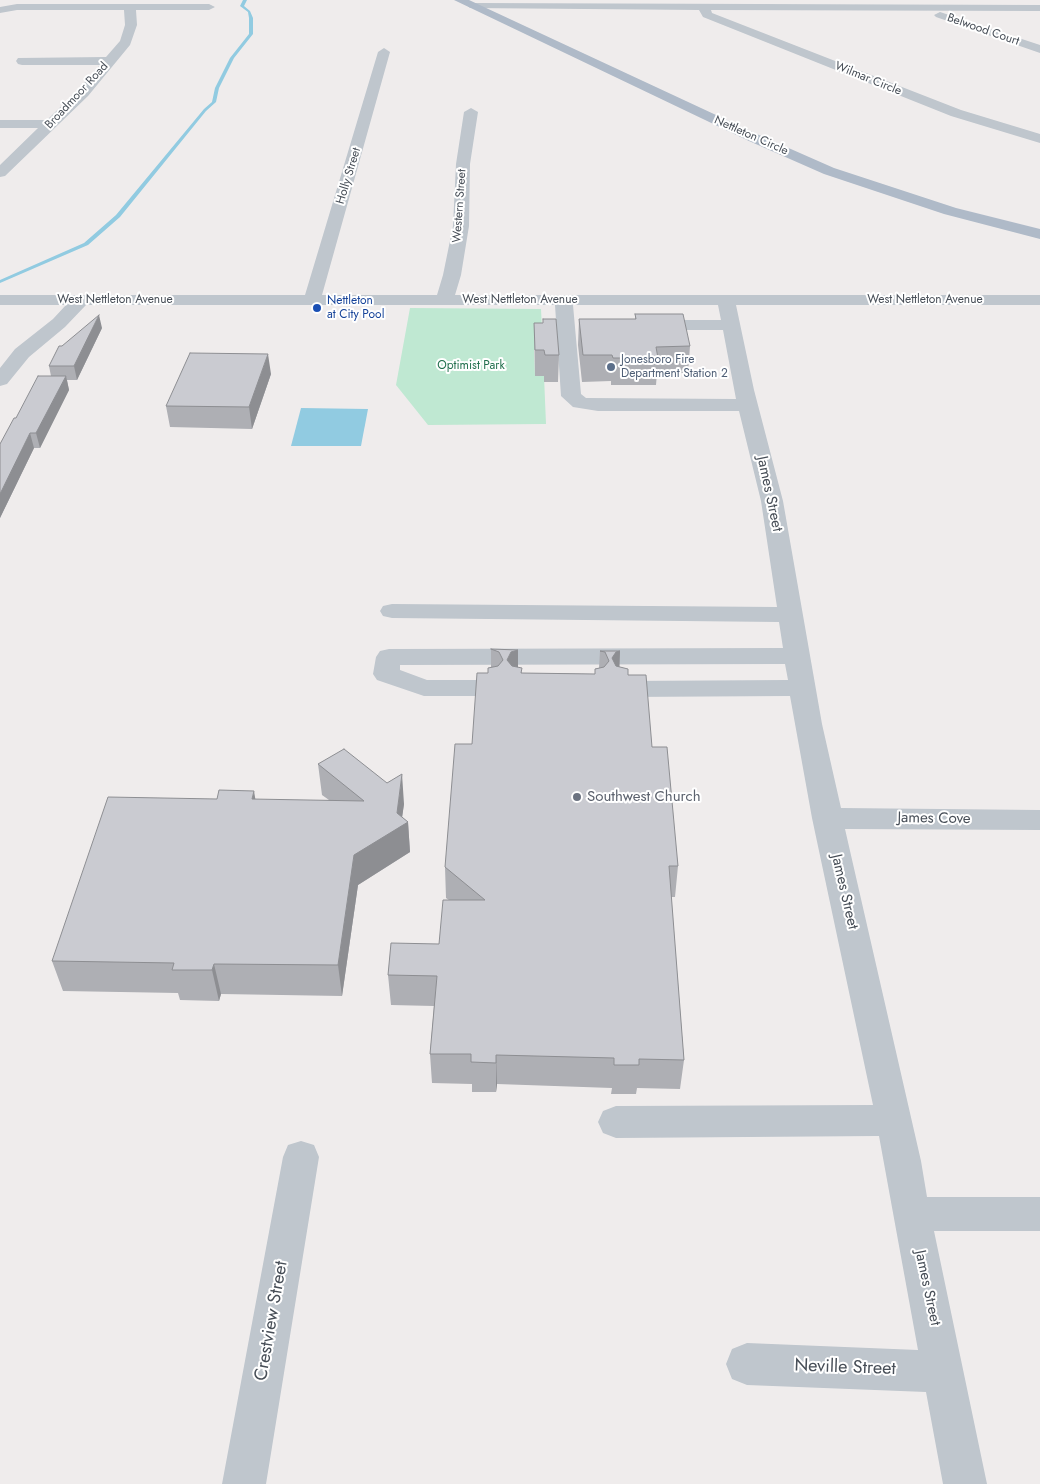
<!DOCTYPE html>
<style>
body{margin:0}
canvas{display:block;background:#efecec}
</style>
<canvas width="1040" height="1484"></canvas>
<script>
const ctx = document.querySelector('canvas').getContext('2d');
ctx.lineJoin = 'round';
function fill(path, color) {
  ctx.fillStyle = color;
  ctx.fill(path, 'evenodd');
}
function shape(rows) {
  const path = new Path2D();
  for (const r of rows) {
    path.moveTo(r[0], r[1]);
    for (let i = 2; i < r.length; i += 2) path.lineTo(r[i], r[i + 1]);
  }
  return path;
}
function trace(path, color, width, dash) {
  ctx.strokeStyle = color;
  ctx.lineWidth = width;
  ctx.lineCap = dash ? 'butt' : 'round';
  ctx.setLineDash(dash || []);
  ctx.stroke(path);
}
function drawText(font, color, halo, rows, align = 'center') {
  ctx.font = font + ' Jost,sans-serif';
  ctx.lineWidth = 4;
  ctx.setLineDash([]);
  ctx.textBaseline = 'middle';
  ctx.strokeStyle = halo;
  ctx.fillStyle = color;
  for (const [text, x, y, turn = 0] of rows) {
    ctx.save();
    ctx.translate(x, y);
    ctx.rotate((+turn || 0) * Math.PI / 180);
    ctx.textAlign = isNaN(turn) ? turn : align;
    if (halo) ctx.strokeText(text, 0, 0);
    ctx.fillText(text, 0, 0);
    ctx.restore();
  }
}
fill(shape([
 [410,308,541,309,543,349,534,350,535,376,544,376,546,424,428,425,396,385]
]), '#bfe8d2');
fill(shape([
 [301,408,368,409,361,446,291,446]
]), '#91cbe1');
fill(shape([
 [243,0,247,0,244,6,250,11,253,18,253,34,234,58,219,88,216,102,206,111,120,217,88,245,0,283,0,280,84,243,116,215,204,109,212,102,215,88,230,58,249,34,249,18,248,12,240,6,243,0]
]), '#91cbe1');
fill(shape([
 [474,3,1040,5,1040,11,711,10,712,13,961,110,1040,134,1040,143,951,116,703,17,699,10,470,8,468,6,474,3],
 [17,4,209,4,215,7,209,10,136,10,137,25,130,45,88,96,5,176,0,177,0,165,38,128,0,128,0,120,47,120,78,90,100,65,22,65,18,64,16,61,18,58,106,57,120,41,125,25,124,10,17,10,0,13,0,7,17,4],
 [940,12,1040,45,1040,53,936,17,934,15,940,12],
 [384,48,390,52,322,295,437,295,443,275,453,226,456,164,464,112,471,108,478,112,470,164,469,226,461,275,455,295,1040,295,1040,305,736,305,754,390,783,501,822,724,841,808,1040,810,1040,830,845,829,921,1161,927,1197,1040,1197,1040,1231,934,1231,987,1484,943,1484,926,1392,747,1385,732,1379,726,1364,732,1349,747,1343,918,1350,879,1136,616,1138,603,1133,598,1122,603,1111,616,1106,873,1105,812,818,790,696,625,697,616,695,612,689,616,683,625,681,788,680,785,664,400,665,400,670,427,680,489,680,498,682,502,688,498,694,489,696,424,696,377,680,373,674,376,657,380,651,389,649,783,648,779,622,392,618,383,616,380,611,383,606,392,604,777,607,761,501,739,411,598,411,573,407,561,396,555,305,86,305,65,327,29,357,7,384,0,386,0,368,15,349,53,319,66,305,0,305,0,295,305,295,378,52,384,48],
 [573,305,718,305,721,320,648,320,642,321,639,325,642,329,648,330,723,330,736,399,586,398,581,394,573,305],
 [301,1141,314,1145,319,1157,266,1484,222,1484,283,1157,288,1145,301,1141]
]), '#bfc6cd');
fill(shape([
 [454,0,469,0,759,135,834,168,956,208,1040,229,1040,239,944,214,824,174,749,141,454,0]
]), '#afbac8');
fill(shape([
 [635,314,690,346,688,373,657,373,656,385,611,385,611,381,582,382,578,345,579,319,635,319],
 [534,323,559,355,558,382,544,382,544,376,535,376],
 [102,328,77,380,67,380,69,390,40,448,34,448,0,518,0,444,16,418,51,376,49,366,62,346],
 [271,374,252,429,170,427,166,406],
 [491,649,518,650,518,667,522,673,595,674,595,669,599,668,600,651,620,651,619,667,628,675,652,747,678,866,675,897,671,897,684,1060,680,1089,637,1088,636,1094,611,1094,612,1088,497,1084,496,1092,472,1092,472,1084,432,1083,430,1054,434,1006,391,1005,388,975,439,944,449,900,446,898,445,867,488,673,491,668],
 [318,764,404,804,402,817,408,822,410,852,358,885,342,996,221,994,219,1001,180,1000,178,993,63,991,52,961,329,800,322,795]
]), '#aeafb4');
fill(shape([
 [99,315,102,328,77,380,74,366],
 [268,354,271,374,252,429,249,407],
 [66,376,69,390,40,448,36,433],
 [30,433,34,448,0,518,0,494],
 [518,650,518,679,507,660,511,652],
 [620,651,619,680,612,658,616,652],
 [402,774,404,804,401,825,408,822,410,852,358,885,342,996,338,965,354,855,397,813],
 [254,791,259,821,252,799],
 [214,964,221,994,219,1001,212,970],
 [496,1055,497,1084,496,1092]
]), '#8d8e92');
const building = shape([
 [635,314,683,314,690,346,656,347,658,358,613,358,612,355,583,355,579,319,636,319,635,314],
 [99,315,74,366,49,366,59,346,62,346,99,315],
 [543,319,556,319,559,355,545,355,544,350,535,350,534,323,543,323,543,319],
 [190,353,268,354,249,407,166,406,190,353],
 [38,376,66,376,36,433,30,433,0,494,0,444,14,418,16,418,38,376],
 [491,649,518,650,511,652,507,660,512,666,522,668,521,673,595,674,595,669,604,667,609,661,605,652,600,651,620,651,616,652,612,658,616,666,628,669,628,675,646,675,652,747,667,747,678,866,669,866,684,1060,639,1059,639,1065,614,1065,614,1058,496,1055,496,1063,471,1062,471,1054,430,1054,437,976,388,975,391,943,439,944,443,900,485,900,445,867,455,744,472,744,477,673,488,673,488,668,498,666,503,660,499,652,491,649],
 [344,749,387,783,402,774,397,813,408,822,354,855,338,965,214,964,212,970,172,970,174,963,52,961,108,797,217,799,219,790,254,791,252,799,364,801,318,764,344,749]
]);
fill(building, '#cacbd1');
trace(building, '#8d8e92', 1);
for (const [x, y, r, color] of [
 [317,308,5,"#1a4fb4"],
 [611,367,5,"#5c6f8a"],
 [577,797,5,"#6b7280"]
]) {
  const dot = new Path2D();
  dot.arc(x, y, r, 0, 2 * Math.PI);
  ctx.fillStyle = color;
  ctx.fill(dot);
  trace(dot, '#fff', 2);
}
drawText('12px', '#474e57', '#fff', [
 ["Belwood Court",983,30,19],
 ["Wilmar Circle",868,79,22],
 ["Broadmoor Road",77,96,-47],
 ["Nettleton Circle",751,136,24],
 ["Holly Street",349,176,-73],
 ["Western Street",460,206,-86],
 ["West Nettleton Avenue",115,300],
 ["West Nettleton Avenue",520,300],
 ["West Nettleton Avenue",925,300]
]);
drawText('12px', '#164399', '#fff', [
 ["Nettleton",327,301],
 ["at City Pool",327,315]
], 'left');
drawText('12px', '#4e5e75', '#fff', [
 ["Jonesboro Fire",621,360],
 ["Department Station 2",621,374]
], 'left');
drawText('12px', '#216f4d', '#fff', [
 ["Optimist Park",471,366]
]);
drawText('15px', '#474e57', '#fff', [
 ["James Street",769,494,78],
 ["James Cove",934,819,1],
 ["James Street",844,892,77],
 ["James Street",927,1288,78]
]);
drawText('15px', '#5b616d', '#fff', [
 ["Southwest Church",587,797]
], 'left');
drawText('18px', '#474e57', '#fff', [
 ["Crestview Street",272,1321,-80],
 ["Neville Street",845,1368,2]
]);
</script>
